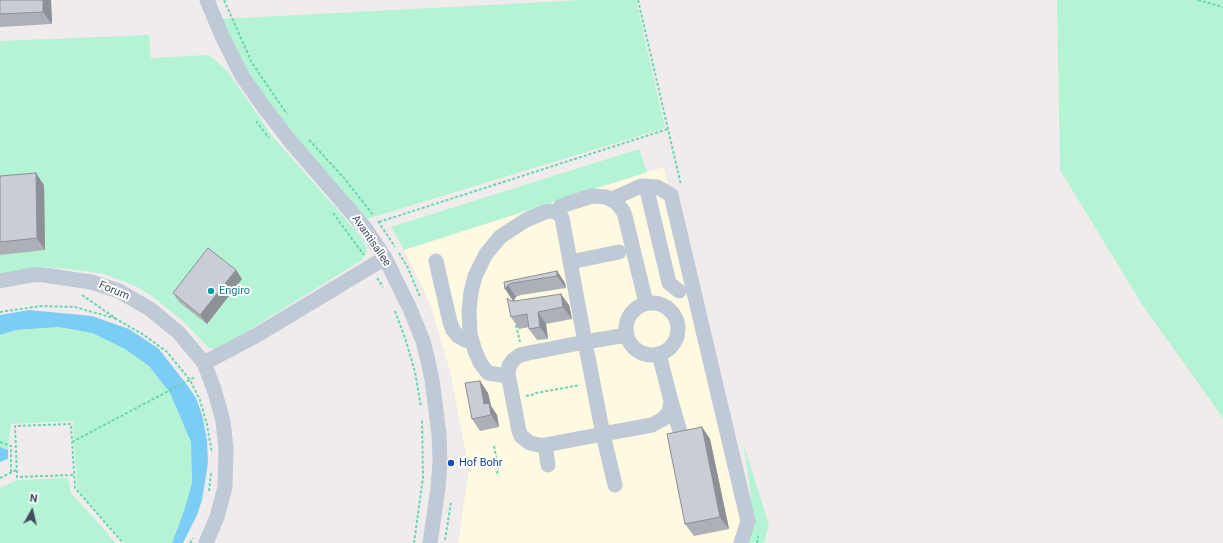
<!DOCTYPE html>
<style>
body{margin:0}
#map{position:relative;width:1223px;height:543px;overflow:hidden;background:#f0ecec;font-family:Roboto,sans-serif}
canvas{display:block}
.north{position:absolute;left:12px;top:491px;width:40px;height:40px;-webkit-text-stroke:3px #fff;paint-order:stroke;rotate:8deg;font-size:11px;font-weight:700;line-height:16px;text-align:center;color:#424d5c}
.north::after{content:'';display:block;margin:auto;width:14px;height:18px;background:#424d5c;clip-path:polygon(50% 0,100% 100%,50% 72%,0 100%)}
</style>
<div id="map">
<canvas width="1223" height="543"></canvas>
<div class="north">N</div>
</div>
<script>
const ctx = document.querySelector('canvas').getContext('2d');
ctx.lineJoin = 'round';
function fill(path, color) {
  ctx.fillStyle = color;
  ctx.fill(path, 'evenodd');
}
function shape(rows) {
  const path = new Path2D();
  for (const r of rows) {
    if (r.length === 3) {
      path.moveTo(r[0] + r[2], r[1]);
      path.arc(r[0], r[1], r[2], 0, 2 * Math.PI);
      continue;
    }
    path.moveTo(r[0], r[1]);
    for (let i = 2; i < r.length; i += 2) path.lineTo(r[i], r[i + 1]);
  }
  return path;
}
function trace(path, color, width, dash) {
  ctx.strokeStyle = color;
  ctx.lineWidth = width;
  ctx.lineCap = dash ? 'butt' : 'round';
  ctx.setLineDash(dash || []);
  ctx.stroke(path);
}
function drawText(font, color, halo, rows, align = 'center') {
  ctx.font = font + ' Roboto,sans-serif';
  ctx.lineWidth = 4;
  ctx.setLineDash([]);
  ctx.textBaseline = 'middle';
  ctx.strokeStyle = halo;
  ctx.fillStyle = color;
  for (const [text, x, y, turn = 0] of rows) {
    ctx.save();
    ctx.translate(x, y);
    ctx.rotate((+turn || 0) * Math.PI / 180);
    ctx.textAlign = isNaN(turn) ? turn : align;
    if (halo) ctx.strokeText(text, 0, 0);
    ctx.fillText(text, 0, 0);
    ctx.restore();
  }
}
fill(shape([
 [664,167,722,426,746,543,458,543,469,470,450,371,430,303,404,250]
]), '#fef9e1');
fill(shape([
 [583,0,636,0,665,128,367,219,286,126,242,64,222,19],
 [1057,0,1223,0,1223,418,1143,306,1060,170],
 [149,35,151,58,209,55,228,72,273,137,358,233,367,248,366,254,362,260,217,350,208,347,182,320,152,296,137,287,123,281,104,274,85,271,47,267,0,274,0,41],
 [639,149,647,172,404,250,391,227],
 [59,327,92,333,125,349,149,366,170,393,191,442,192,483,184,511,172,543,124,543,77,489,73,421,11,424,8,450,0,447,0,335,16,330],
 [744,446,769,525,764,543,746,543,751,502,750,490],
 [68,478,71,493,116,543,0,543,0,488,17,480]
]), '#b4f4d5');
fill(shape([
 [29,310,92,316,129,329,159,349,187,385,196,398,202,415,207,440,208,463,202,500,197,515,183,543,172,543,184,511,192,483,191,442,170,393,149,366,125,349,92,333,59,327,16,330,0,335,0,315],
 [0,447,8,450,8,459,0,462]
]), '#7bcdf6');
trace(shape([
 [224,0,252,63,287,114],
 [638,0,681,185],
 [1198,0,1223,7],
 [256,121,269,138],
 [309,140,344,178,374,216],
 [333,213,364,255],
 [378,221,395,247],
 [379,222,668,129],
 [399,253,408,268,420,297],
 [377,278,383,287],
 [82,295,118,320,144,335,167,352,190,380,200,400,207,425,212,453],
 [395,311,406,341,415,372,421,407],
 [0,312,41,306,75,307,117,319],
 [516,325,520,342],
 [526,396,535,394,536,393,580,385],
 [0,442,11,446,11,473],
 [72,442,195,377],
 [494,446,498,466,497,476],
 [73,475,17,477,15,426,71,424,75,488,123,543],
 [0,478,16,470],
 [209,491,211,473],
 [445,540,451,503],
 [190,543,193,538],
 [414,543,423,477,422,419],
 [757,543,758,536]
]), '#68d6ae', 2, [3, 2]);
trace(shape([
 [207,0,222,36,242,76,263,106,290,141,365,228,385,258,410,309,423,341,428,361,432,380,439,434,440,462,438,488,430,543],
 [646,186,669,283,679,291],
 [612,199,641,186,657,187,671,195,748,521,741,543],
 [557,213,560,207,567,204,592,196,606,197,617,203,623,211,625,216,646,303],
 [436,261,450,322,453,330,458,336,465,340,472,342],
 [570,262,619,252],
 [0,281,32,275,44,275,91,282,119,291,150,309,179,333,204,363,214,389,223,421,226,448,225,487,217,517,206,543],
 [652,329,26],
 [204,363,257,335,385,258],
 [508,376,488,373,481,364,475,351,470,334,469,311,471,292,475,276,486,254,500,237,526,220,545,212,550,211,555,212,559,214,562,218,585,342,600,419,603,434,545,445,539,445,530,443,521,436,519,431,508,374,509,366,513,360,520,355,529,353,585,342,627,335],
 [671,401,681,435],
 [545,445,548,465],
 [615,485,603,434,652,425,663,419,669,412,671,401,659,354]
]), '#c0c9d6', 15);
fill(shape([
 [0,0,51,0,52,24,0,27],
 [0,176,44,185,45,250,0,255],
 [236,270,242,279,207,324,179,302,173,293],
 [557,271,565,283,566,288,521,295,516,297,514,301,569,305,572,319,546,324,548,339,537,340,529,329,529,327,519,329,511,317,511,301,513,301,504,282],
 [480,381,488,393,491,406,497,415,499,427,480,431,472,419],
 [702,427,710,439,729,529,694,536,685,524]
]), '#aeb0b7');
fill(shape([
 [43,0,51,0,52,24,43,12],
 [36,173,44,185,45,250,37,238],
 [236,270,242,279,207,324,200,315],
 [557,271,565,283,566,288,557,276],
 [508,285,516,297,513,301,505,289],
 [561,294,569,305,572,319,563,307],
 [538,312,546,324,548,339,540,327],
 [480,381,488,393,491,406,497,415,499,427,484,404],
 [702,427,710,439,729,529,720,517]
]), '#8d9095');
const building = shape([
 [0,0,43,0,43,12,0,14,0,0],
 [36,173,37,238,0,242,0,176,36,173],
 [208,248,236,270,200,315,173,293,208,248],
 [557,271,557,276,512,283,508,285,505,289,504,282,557,271],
 [561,294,563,307,538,312,540,327,529,329,527,314,511,317,507,298,511,301,515,301,561,294],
 [480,381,484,404,489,403,491,415,472,419,465,383,480,381],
 [702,427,720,517,685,524,667,434,702,427]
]);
fill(building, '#cacdd5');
trace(building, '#8d9095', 1);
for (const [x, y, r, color] of [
 [211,291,4,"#0f9aa8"],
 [451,463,4,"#1a4fb4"]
]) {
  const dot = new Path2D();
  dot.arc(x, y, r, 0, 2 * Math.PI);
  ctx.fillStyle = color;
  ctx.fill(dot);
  trace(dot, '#fff', 1.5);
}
drawText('11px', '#424d5c', '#fff', [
 ["Avantisallee",371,241,55],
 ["Forum",114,291,23]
]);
drawText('11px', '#0d838f', '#fff', [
 ["Engiro",219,291]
], 'left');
drawText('11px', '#164399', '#fff', [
 ["Hof Bohr",459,463]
], 'left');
</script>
